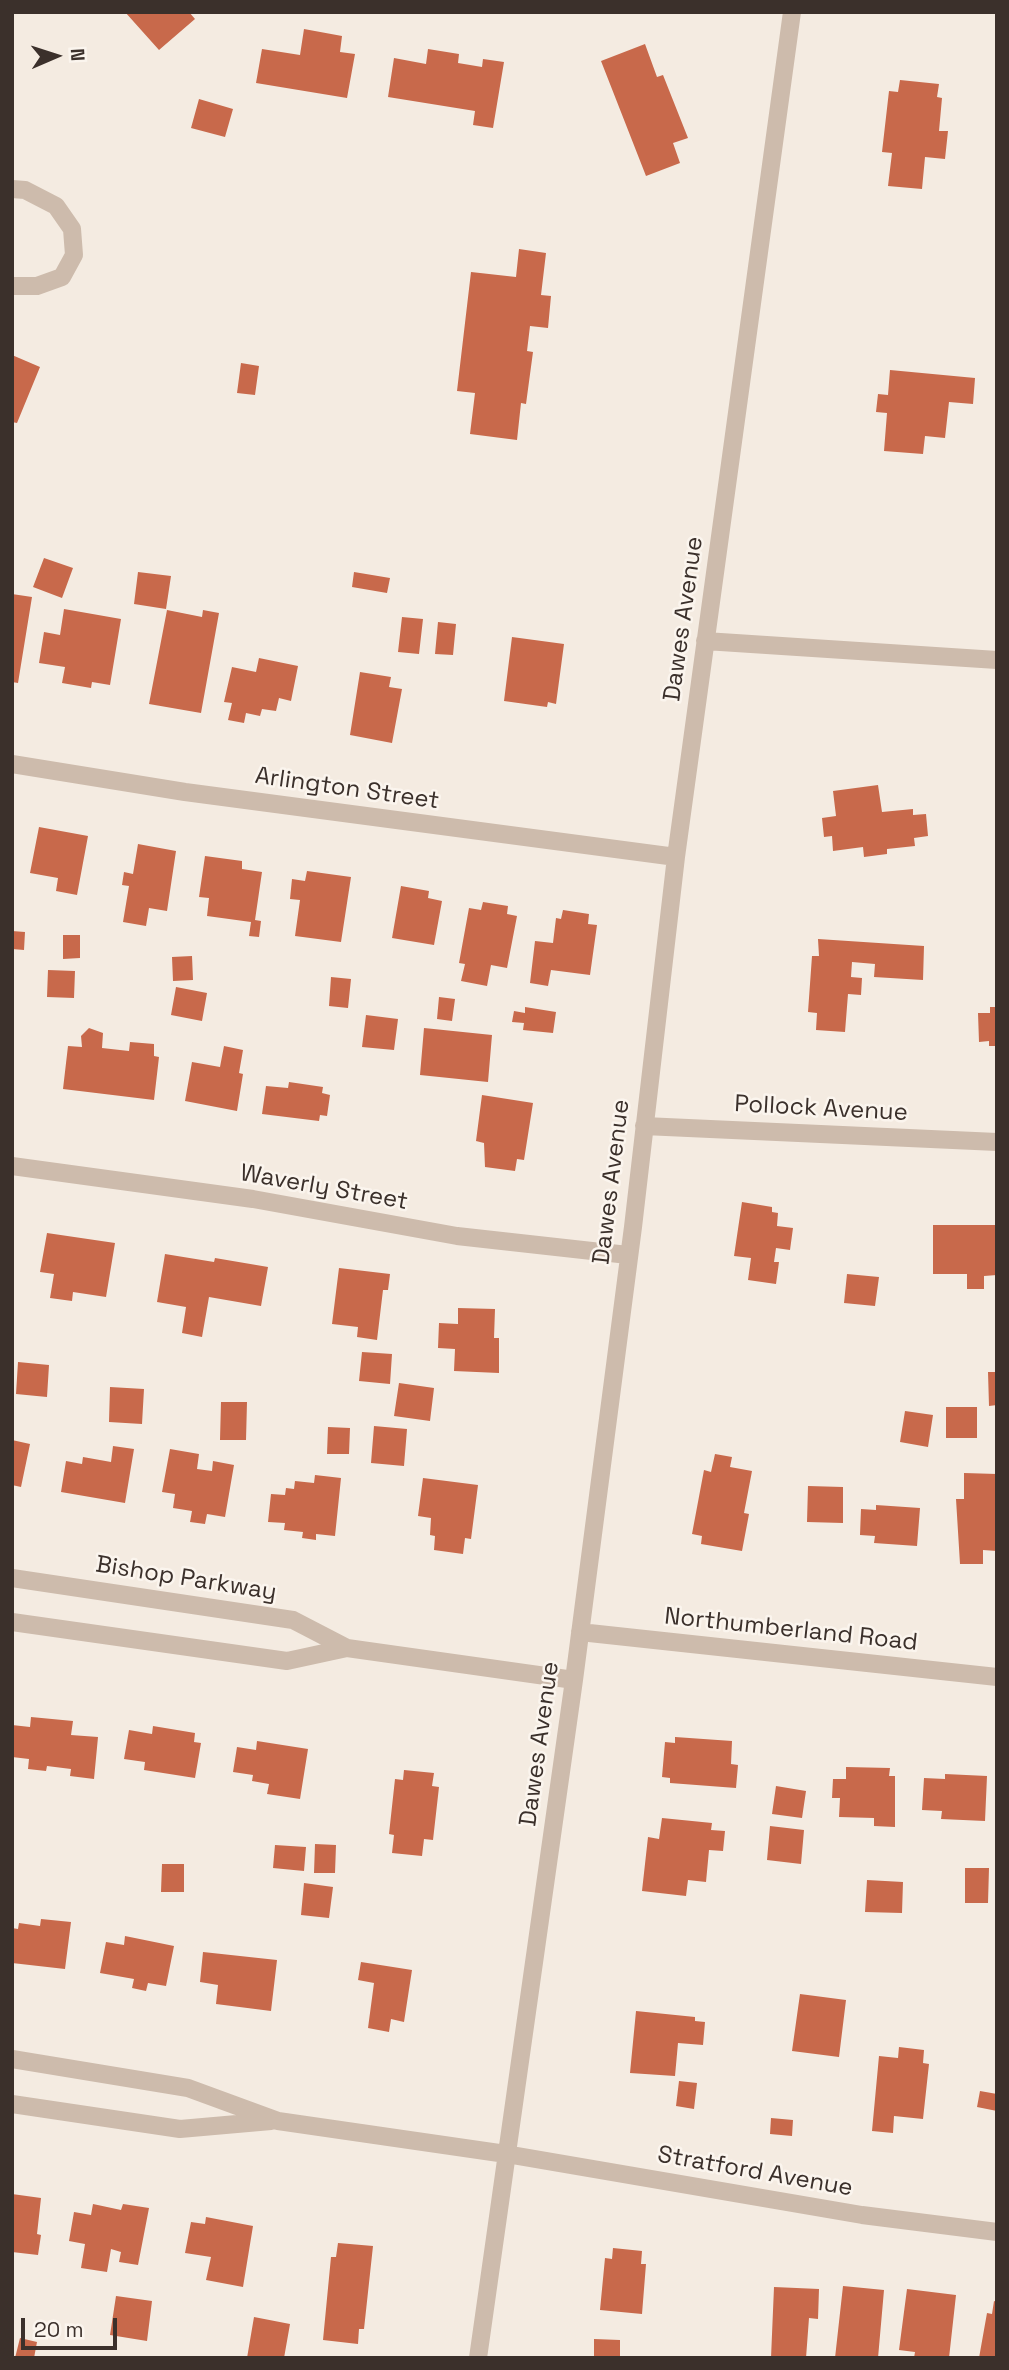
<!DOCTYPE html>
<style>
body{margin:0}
#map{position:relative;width:1009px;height:2370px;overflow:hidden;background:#f4ebe1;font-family:"Space Grotesk",sans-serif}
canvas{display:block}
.frame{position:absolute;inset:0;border:14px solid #3b302b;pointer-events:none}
.north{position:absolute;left:21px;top:21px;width:70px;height:70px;-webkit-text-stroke:5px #fbf5ee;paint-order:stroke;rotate:87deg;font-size:19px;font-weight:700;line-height:28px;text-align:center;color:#3b302b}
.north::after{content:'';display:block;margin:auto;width:24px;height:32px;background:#3b302b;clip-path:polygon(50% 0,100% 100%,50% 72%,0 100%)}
.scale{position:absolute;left:21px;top:2318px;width:96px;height:32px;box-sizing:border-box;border:4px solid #3b302b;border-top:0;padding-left:9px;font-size:21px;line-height:24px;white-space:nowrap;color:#3b302b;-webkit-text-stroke:5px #fbf5ee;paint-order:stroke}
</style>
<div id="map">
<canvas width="1009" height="2370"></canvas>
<div class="frame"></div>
<div class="north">N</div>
<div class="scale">20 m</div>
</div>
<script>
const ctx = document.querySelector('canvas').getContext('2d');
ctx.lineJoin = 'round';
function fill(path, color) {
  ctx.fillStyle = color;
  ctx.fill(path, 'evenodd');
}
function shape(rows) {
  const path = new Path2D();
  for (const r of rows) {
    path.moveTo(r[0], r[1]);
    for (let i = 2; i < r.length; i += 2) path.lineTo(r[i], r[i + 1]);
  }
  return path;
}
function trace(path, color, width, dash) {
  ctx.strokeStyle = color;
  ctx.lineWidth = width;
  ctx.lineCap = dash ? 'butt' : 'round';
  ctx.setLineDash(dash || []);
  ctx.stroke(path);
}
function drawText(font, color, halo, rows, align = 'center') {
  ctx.font = font + ' "Space Grotesk",sans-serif';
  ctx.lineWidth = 5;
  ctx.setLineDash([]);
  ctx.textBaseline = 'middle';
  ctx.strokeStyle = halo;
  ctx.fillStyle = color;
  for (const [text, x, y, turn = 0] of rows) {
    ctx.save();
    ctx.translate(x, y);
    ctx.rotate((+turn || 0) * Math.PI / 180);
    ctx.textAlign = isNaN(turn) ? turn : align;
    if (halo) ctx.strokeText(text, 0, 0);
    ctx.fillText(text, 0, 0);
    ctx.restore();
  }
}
fill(shape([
 [125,12,189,12,195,19,159,50],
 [304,29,342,36,340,52,355,54,347,98,256,83,262,49,300,55],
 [645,44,657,77,663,75,688,138,673,143,680,163,646,176,601,61],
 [428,49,459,54,458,63,482,67,483,59,504,62,493,128,473,125,475,111,388,97,394,58,426,64],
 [900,80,939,84,937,97,942,98,939,131,948,131,945,159,925,157,922,189,888,186,892,153,882,152,889,91,898,92],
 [199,99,233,109,225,137,191,128],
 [519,249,546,253,541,295,551,296,548,328,530,326,527,351,533,352,526,404,521,403,517,440,470,434,475,393,457,391,471,272,516,277],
 [12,355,40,367,17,423,12,422],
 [241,363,259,366,255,395,237,393],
 [890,370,975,378,973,404,949,402,945,438,925,436,923,454,884,451,887,413,876,412,878,394,888,395],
 [44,558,73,568,62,598,33,587],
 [138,572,171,576,166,609,134,604],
 [354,572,390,578,387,593,352,587],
 [12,594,32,597,18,683,12,682],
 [64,609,121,619,110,685,92,682,91,688,62,683,65,667,39,663,44,632,60,635],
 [167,610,202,617,203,610,219,613,201,713,149,704],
 [402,617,423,619,419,654,398,652],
 [438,622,456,624,453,655,435,654],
 [512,637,564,644,556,704,548,702,547,707,504,701],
 [259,658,298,666,291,701,279,698,276,711,262,709,260,716,246,713,244,723,228,720,232,703,224,702,232,667,256,672],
 [360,672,391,677,389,687,402,689,392,743,350,735],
 [878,785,882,812,913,809,913,815,926,814,928,836,914,838,915,846,887,849,887,854,864,857,863,847,833,851,832,836,824,837,822,818,836,816,833,791],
 [39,827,88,836,77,895,56,891,58,878,30,873],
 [138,844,176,851,167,911,149,908,146,926,123,922,129,886,122,885,124,872,133,874],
 [205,856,242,861,242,869,262,872,255,920,261,921,259,937,249,936,251,922,207,916,209,898,199,897],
 [307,871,351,877,341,942,295,936,300,900,290,899,292,879,305,881],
 [401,886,429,891,428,898,442,901,434,945,392,938],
 [483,902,508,906,507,914,517,916,507,968,491,965,487,986,461,981,465,964,459,963,469,908,481,910],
 [563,910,589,914,588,924,597,925,590,975,551,970,548,986,530,983,535,941,553,943,556,918,561,919],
 [12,931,25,932,24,950,12,949],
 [63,935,80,935,80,958,63,959],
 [818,939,924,946,923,980,874,977,875,964,852,962,851,977,862,978,861,995,848,994,845,1032,816,1030,817,1013,808,1012,812,956,819,956],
 [192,956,193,980,173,981,172,957],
 [48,970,75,971,74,998,47,997],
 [331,977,351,979,348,1008,329,1006],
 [176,987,207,993,202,1021,171,1015],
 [439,997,455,999,452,1021,437,1019],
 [525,1007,556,1012,553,1033,523,1030,524,1023,512,1022,514,1011,525,1013],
 [990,1007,997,1007,997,1046,989,1046,989,1041,979,1042,978,1013,990,1013],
 [366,1015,398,1019,394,1050,362,1047],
 [89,1028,103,1033,102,1048,129,1051,130,1042,154,1044,154,1056,159,1057,154,1100,63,1089,68,1046,82,1047,81,1036],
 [424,1028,492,1035,488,1082,420,1075],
 [224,1046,243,1050,239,1073,243,1074,237,1111,185,1101,192,1062,220,1067],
 [289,1082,323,1087,322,1093,330,1095,327,1116,320,1115,319,1121,262,1114,266,1086,288,1088],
 [482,1095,533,1103,524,1160,517,1159,515,1171,485,1167,484,1143,476,1141],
 [742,1202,772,1207,772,1212,778,1213,777,1226,793,1228,790,1250,776,1248,774,1262,779,1262,776,1284,748,1280,751,1258,734,1256],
 [933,1225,997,1225,997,1275,984,1276,984,1289,967,1289,967,1274,933,1274],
 [47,1233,115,1243,106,1297,73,1292,72,1301,50,1298,54,1274,40,1272],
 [165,1254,214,1262,215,1258,268,1267,261,1306,209,1297,202,1337,182,1333,186,1307,157,1302],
 [339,1268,390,1274,388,1290,383,1290,377,1340,357,1337,358,1327,332,1324],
 [847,1274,879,1277,875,1306,844,1303],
 [458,1308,495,1309,494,1338,499,1338,499,1373,454,1371,455,1349,438,1348,439,1323,458,1324],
 [362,1352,392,1354,390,1384,359,1381],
 [18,1362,49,1365,47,1397,16,1394],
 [988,1372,997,1372,997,1405,989,1406],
 [399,1383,434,1388,430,1421,394,1416],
 [110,1387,144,1389,142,1424,109,1422],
 [221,1402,247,1402,246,1440,220,1440],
 [946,1407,977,1407,977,1438,946,1438],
 [905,1411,933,1415,928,1447,900,1442],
 [374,1426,407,1429,404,1466,371,1463],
 [328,1427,350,1428,349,1454,327,1454],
 [12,1440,30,1444,21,1487,12,1485],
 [113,1446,134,1449,125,1503,61,1492,66,1461,82,1464,83,1457,111,1462],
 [170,1449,199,1454,197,1469,212,1471,213,1461,234,1465,225,1517,207,1514,205,1524,190,1522,192,1511,173,1508,175,1494,162,1492],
 [715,1454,732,1457,730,1467,752,1471,744,1513,749,1514,742,1551,701,1544,702,1536,692,1534,704,1470,711,1472],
 [964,1473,997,1474,997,1551,983,1550,983,1564,960,1564,956,1499,964,1499],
 [315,1475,341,1478,335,1536,316,1534,316,1540,302,1538,303,1532,284,1530,285,1523,268,1522,271,1494,285,1495,286,1488,294,1489,295,1481,314,1483],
 [423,1478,478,1485,471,1539,465,1538,463,1554,434,1550,435,1536,430,1535,431,1518,418,1516],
 [808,1486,843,1487,843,1523,807,1522],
 [876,1505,920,1508,917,1546,874,1543,875,1536,860,1535,861,1509,876,1510],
 [31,1717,73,1721,71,1735,98,1737,94,1779,70,1776,71,1769,47,1766,46,1771,28,1769,29,1759,12,1757,12,1725,30,1727],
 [153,1726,195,1733,194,1742,201,1743,195,1778,144,1770,145,1762,124,1759,129,1730,152,1734],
 [675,1737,732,1741,731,1764,738,1765,736,1788,670,1783,670,1778,662,1777,665,1742,675,1743],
 [257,1741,308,1749,300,1799,267,1794,269,1784,252,1781,253,1775,233,1772,237,1747,256,1750],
 [846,1767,890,1768,889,1776,895,1776,895,1827,874,1826,874,1818,839,1817,840,1798,832,1798,833,1779,846,1779],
 [404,1770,434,1773,432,1786,439,1787,433,1840,424,1839,422,1856,392,1853,394,1835,389,1834,395,1779,403,1780],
 [945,1774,987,1776,985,1821,941,1819,942,1811,922,1810,924,1778,945,1779],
 [776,1786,806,1791,802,1818,772,1814],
 [662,1818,712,1823,711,1830,725,1831,723,1851,709,1850,706,1882,688,1880,686,1896,642,1891,648,1837,659,1839],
 [770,1826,804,1830,801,1864,767,1860],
 [315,1844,336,1845,335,1873,314,1873],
 [275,1845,306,1847,304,1871,273,1868],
 [162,1864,184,1864,184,1892,161,1892],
 [965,1868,989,1868,988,1903,965,1903],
 [867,1880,903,1882,902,1913,865,1912],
 [304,1883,333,1887,329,1918,301,1915],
 [41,1919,71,1922,65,1969,12,1963,12,1928,18,1929,19,1923,40,1926],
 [125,1936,174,1946,166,1986,148,1983,146,1991,132,1988,134,1979,100,1973,106,1942,124,1945],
 [203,1952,277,1960,271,2011,216,2004,218,1985,200,1982],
 [361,1962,412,1970,404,2022,391,2019,389,2032,368,2028,374,1983,358,1980],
 [800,1994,846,2000,839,2057,792,2051],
 [636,2011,695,2017,695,2021,705,2022,703,2045,678,2043,675,2076,630,2073],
 [899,2047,924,2050,923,2063,929,2064,923,2119,894,2116,893,2133,872,2131,879,2056,898,2058],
 [679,2081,697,2083,694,2109,676,2106],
 [980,2091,997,2094,997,2111,977,2107],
 [771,2118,793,2120,792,2136,770,2134],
 [12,2194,41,2198,37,2234,41,2235,38,2255,12,2252],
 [93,2204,121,2210,123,2204,149,2208,138,2265,119,2262,121,2252,111,2249,107,2272,81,2268,85,2244,69,2241,74,2212,91,2215],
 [206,2217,253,2226,243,2287,206,2280,211,2257,185,2253,191,2222,205,2224],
 [338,2243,373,2246,364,2329,359,2329,358,2344,323,2340,331,2257,336,2257],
 [613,2248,642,2251,641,2264,646,2264,642,2314,600,2310,605,2258,612,2259],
 [843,2286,884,2290,878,2358,835,2358],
 [774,2287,819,2289,818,2319,809,2318,806,2358,771,2358],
 [907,2289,956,2295,949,2358,914,2358,915,2352,899,2350],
 [116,2296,152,2301,147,2341,110,2335],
 [994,2301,997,2302,997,2358,979,2358,987,2313,992,2314],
 [254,2317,290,2324,284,2358,247,2358],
 [20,2338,37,2342,34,2358,15,2358],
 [594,2339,620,2340,620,2358,594,2357]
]), '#c8694b');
trace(shape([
 [12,189,25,190,56,206,72,229,74,255,62,277,37,286,12,286],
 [705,641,997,660],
 [12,764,185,792,676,857],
 [644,1126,997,1142],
 [12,1166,253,1199,457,1236,628,1255],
 [12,1578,293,1620,347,1648,574,1680],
 [12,1622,287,1661,347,1648],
 [580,1632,997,1677],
 [12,2059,188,2088,278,2121,506,2154,862,2215,997,2232],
 [12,2104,180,2129,271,2121],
 [478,2358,574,1680,633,1227,676,857,792,12]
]), '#cdbbac', 18);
drawText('24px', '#3b302b', '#fbf5ee', [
 ["Dawes Avenue",684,619,-82],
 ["Arlington Street",347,789,8],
 ["Pollock Avenue",821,1109,3],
 ["Dawes Avenue",612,1182,-83],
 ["Waverly Street",324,1188,10],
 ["Bishop Parkway",186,1579,9],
 ["Northumberland Road",791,1630,6],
 ["Dawes Avenue",540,1744,-82],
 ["Stratford Avenue",755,2172,10]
]);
</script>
